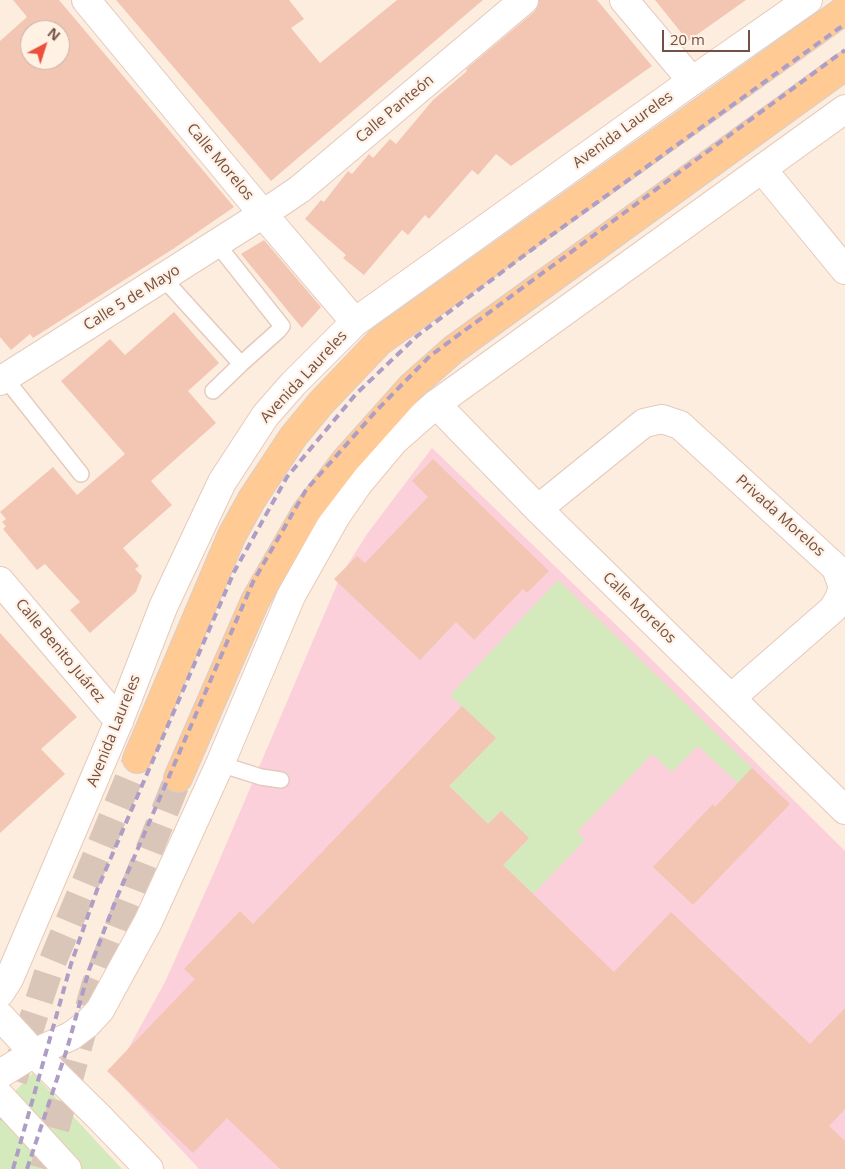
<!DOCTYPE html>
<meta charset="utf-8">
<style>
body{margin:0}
#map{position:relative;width:845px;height:1169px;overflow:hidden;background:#fdedde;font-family:"Open Sans",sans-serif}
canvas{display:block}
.north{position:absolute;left:20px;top:20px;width:50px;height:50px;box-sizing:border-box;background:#fff1e4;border:1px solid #c7b1a4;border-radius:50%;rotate:40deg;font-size:14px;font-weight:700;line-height:20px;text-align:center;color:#735045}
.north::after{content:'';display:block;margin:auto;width:18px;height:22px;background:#ed4f3d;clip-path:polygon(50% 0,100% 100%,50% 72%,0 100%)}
.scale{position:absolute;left:662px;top:30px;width:88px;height:22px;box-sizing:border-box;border:2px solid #735045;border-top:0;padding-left:6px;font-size:15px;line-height:18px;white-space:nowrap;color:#735045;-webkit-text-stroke:4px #fff1e4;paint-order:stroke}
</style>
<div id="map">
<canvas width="845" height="1169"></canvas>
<div class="north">N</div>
<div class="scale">20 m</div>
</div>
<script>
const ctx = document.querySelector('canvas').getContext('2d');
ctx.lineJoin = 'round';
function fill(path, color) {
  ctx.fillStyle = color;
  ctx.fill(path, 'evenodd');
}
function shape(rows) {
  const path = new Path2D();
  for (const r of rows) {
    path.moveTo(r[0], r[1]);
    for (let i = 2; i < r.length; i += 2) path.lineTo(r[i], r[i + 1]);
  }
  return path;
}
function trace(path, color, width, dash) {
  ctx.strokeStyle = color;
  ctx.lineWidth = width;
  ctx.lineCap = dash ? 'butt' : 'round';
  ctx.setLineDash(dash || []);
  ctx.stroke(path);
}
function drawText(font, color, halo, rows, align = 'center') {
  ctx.font = font + ' "Open Sans",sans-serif';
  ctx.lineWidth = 4.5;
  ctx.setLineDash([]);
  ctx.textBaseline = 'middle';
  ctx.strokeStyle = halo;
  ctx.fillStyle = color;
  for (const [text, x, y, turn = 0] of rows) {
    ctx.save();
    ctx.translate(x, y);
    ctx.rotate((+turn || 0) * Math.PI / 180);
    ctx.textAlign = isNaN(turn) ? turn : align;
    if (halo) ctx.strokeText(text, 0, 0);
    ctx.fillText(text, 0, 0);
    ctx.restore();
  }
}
fill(shape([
 [432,448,639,647,845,851,845,1169,199,1169,113,1076,165,982,216,868,341,575,367,534]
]), '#fbd0da');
fill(shape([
 [558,580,752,768,738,783,698,746,672,772,652,754,577,832,585,840,533,894,503,865,529,838,501,811,488,824,449,786,495,738,450,695],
 [33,1073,122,1169,80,1169,13,1093],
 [0,1112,51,1169,0,1169]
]), '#d4eabc');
fill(shape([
 [13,0,59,0,234,207,173,249,33,338,30,334,11,350,0,337,0,41,27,17],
 [30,30,60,30,60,60,30,60],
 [116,0,289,0,304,19,291,28,320,63,397,0,483,0,271,181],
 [539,0,597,0,652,66,511,166,496,154,478,175,472,170,429,219,425,215,408,235,402,230,364,275,343,258,346,255,305,219,321,200,324,202,348,171,352,174,369,154,373,158,390,139,396,144,433,100,467,71,466,69,534,12,538,6],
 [655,0,746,0,688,41],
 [264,240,321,307,302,328,241,254],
 [174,312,219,363,188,391,216,423,151,481,172,505,123,548,139,566,135,569,142,576,136,592,90,633,70,610,80,602,45,564,37,570,3,529,6,526,2,522,6,519,0,512,53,467,77,495,125,454,61,381,110,339,125,355],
 [433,459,549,571,527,593,523,589,474,640,456,622,420,660,334,579,357,556,365,563,428,497,412,481],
 [0,633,77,717,41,749,65,774,0,833],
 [462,706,496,738,449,786,488,824,501,811,529,838,503,865,614,972,671,912,810,1044,845,1008,845,1109,829,1126,845,1141,845,1169,280,1169,227,1118,193,1153,107,1071,195,979,184,969,240,911,253,924],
 [752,768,790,804,693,905,653,867,713,804,715,807]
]), '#f3c6b4');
trace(shape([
 [0,1120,49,970,137,759],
 [44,1169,95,986,178,778]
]), '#dac6b8', 28, [28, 14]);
const lane = shape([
 [163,278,241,364,278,331,282,326,217,244],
 [1,373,81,474],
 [213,391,241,364],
 [220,764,261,777,281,780]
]);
const street = shape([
 [86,0,263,214,355,322],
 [624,0,692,81],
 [762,169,845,270],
 [0,381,263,214,300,189,524,0],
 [436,404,538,509,845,810],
 [538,509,644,423,662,419,680,425,836,568,843,587,839,599,833,609,731,698],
 [0,581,119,721]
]);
const secondary = shape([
 [0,993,9,979,119,721,164,605,222,482,265,416,293,384,355,322,692,81,808,0],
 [0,1016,34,1053,99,1117,149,1169],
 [0,1074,34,1053,71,1036,87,1024,100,1010,148,922,220,764,291,596,336,516,358,484,394,441,436,404,845,109],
 [0,1096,67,1169]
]);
const primary = shape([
 [137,759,232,535,252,499,293,437,321,403,380,341,845,10],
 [178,778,255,601,306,512,345,461,412,386,454,349,845,66]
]);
trace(lane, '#e3cabd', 18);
trace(street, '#e3cabd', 30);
trace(secondary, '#e8cab9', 30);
trace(primary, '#d8cecb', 30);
trace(lane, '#fff', 15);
trace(street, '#fff', 28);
trace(secondary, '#fff', 28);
trace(primary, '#ffca93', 28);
trace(shape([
 [13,1169,71,964,97,890,234,572,287,477,356,394,417,336,542,242,845,24],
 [27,1169,67,1049,89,970,117,897,253,582,306,490,377,410,430,356,845,50]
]), '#ae9dc5', 4, [8, 5]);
drawText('15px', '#735045', '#fff1e4', [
 ["Calle Panteón",395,109,-40],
 ["Avenida Laureles",623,130,-36],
 ["Calle Morelos",220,162,50],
 ["Calle 5 de Mayo",132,298,-32],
 ["Avenida Laureles",304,377,-47],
 ["Privada Morelos",780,516,42],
 ["Calle Morelos",639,608,44],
 ["Calle Benito Juárez",60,651,50],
 ["Avenida Laureles",114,731,-68]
]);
</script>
